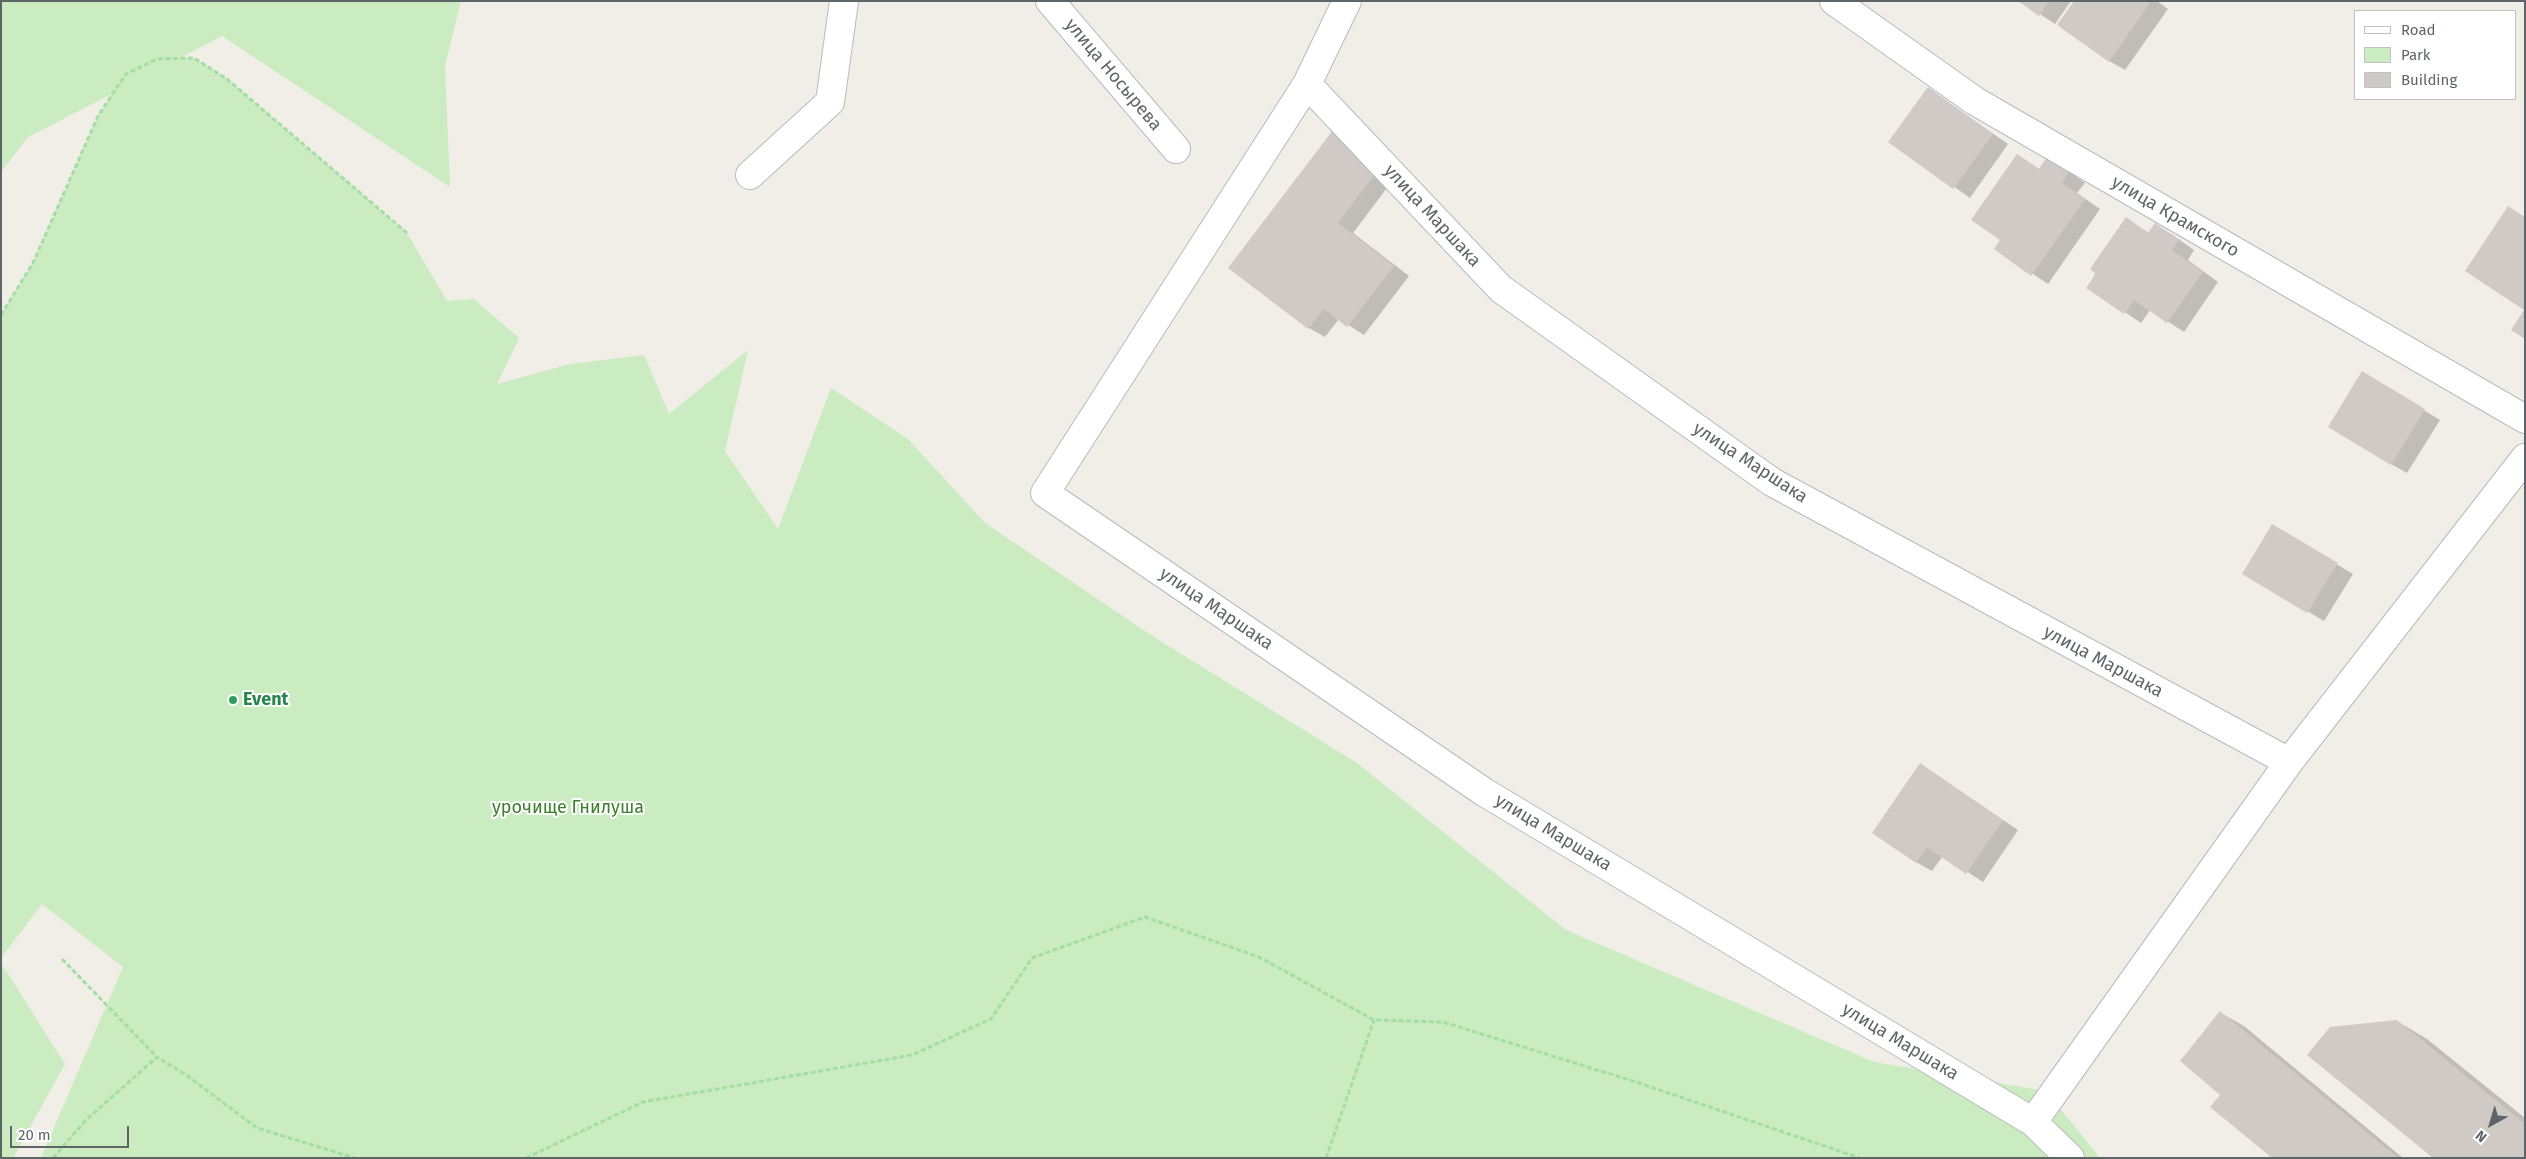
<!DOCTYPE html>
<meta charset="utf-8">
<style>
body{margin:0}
#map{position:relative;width:2526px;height:1159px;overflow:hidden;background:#f1ede7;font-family:"Fira Sans",sans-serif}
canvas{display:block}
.frame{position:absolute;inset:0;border:2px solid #5e6568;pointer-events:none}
.legend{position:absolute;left:2354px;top:10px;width:162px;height:90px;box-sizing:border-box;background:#fff;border:1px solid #bfc1c3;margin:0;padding:6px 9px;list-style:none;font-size:15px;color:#5e6568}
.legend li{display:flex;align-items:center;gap:10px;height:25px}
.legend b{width:25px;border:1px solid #bfc1c3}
.north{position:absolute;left:2466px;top:1099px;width:50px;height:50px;-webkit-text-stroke:4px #fff;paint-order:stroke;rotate:219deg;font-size:14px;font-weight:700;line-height:20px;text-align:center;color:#5e6568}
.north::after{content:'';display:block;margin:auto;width:18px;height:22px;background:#5e6568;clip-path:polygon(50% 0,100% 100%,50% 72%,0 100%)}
.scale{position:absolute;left:10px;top:1126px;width:119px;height:22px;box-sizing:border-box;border:2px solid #5e6568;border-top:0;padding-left:6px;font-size:15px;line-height:18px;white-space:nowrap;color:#5e6568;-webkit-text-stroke:4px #fff;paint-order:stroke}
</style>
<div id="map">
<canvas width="2526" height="1159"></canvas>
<div class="frame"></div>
<ul class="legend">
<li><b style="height:6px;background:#fff"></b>Road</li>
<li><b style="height:14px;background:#cbebc1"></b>Park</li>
<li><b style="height:14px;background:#cfcac5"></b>Building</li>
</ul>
<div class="north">N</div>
<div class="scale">20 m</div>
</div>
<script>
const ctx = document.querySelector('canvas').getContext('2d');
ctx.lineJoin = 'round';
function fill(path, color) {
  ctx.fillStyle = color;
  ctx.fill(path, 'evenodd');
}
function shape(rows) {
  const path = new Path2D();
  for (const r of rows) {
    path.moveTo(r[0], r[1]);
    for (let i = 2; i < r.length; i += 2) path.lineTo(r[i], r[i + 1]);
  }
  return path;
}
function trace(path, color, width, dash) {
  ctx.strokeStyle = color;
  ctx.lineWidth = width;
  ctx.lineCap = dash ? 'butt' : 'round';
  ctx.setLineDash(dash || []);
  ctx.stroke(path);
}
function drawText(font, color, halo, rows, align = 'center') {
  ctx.font = font + ' "Fira Sans",sans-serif';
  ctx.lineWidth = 4;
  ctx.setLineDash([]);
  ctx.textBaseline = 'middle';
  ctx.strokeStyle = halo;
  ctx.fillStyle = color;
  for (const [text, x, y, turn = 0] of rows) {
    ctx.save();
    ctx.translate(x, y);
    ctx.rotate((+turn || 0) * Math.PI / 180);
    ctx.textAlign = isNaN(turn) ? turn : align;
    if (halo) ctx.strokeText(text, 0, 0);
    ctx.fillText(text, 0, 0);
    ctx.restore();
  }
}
fill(shape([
 [1,1,461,1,445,66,450,187,222,36,180,58,194,58,227,79,407,233,447,301,474,299,519,338,497,384,570,364,644,355,669,414,748,350,725,451,778,529,831,388,908,439,985,523,1154,637,1357,763,1566,930,1874,1062,2046,1091,2100,1158,41,1158,123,967,42,904,1,958,1,315,33,263,98,116,112,94,28,137,1,172],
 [1,963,65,1064,13,1158,1,1158]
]), '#cbebc1');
fill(shape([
 [2020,1,2071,1,2055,24],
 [2076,1,2157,1,2168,9,2125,70,2109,61],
 [1928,89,2008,144,1970,198,1890,141],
 [1333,131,1396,176,1353,233,1409,276,1364,335,1339,319,1325,337,1309,328,1230,268],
 [2017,155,2041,170,2048,159,2064,168,2085,183,2077,193,2100,209,2048,284,1995,249,2001,240],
 [2126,219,2149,233,2155,225,2171,234,2194,250,2188,260,2218,282,2184,332,2150,310,2141,323,2088,287],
 [2378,382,2440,420,2407,473,2391,464],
 [2288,535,2353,574,2324,621,2243,573],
 [1920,764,2018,830,1983,882,1943,856,1932,871,1916,862],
 [2221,1013,2244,1026,2403,1158,2274,1158,2222,1094],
 [2397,1021,2427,1039,2525,1118,2525,1158]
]), '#0003');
fill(shape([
 [2018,1,2049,1,2039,16],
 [2074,1,2151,1,2109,62,2057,25],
 [1928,87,1993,134,1953,189,1888,142],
 [1333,130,1381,166,1338,223,1394,266,1347,327,1324,309,1308,329,1228,268],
 [2017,154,2039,169,2047,157,2069,172,2062,183,2085,199,2031,276,1994,249,2000,240,1971,220],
 [2508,206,2525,217,2525,339,2511,330,2524,310,2465,271],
 [2126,217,2148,233,2155,223,2179,240,2172,250,2203,272,2167,323,2134,300,2124,314,2086,288,2096,274,2090,269],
 [2362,371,2425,409,2391,465,2328,427],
 [2272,524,2338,563,2307,613,2242,574],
 [1920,763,2003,820,1966,874,1927,847,1916,863,1872,833],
 [2220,1011,2398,1158,2272,1158,2210,1107,2220,1095,2180,1061],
 [2397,1020,2525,1124,2525,1158,2433,1158,2307,1055,2330,1027]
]), '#cfcac5');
const minor = shape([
 [1050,1,1176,149],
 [1347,1,1307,84,1045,493,1484,792,2033,1122,2070,1158],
 [1834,1,1975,101,2525,419],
 [1307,84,1501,289,1772,482,2289,762],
 [750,175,830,102,844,1],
 [2033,1122,2289,762,2525,458]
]);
trace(minor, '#b7bbbe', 30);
trace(shape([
 [1,315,33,263,98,116,126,74,157,59,194,58,227,79,407,233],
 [62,959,157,1057],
 [53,1158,86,1120,157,1057,189,1077,257,1128,355,1158],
 [526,1158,643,1102,912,1055,991,1019,1032,958,1145,917,1259,957,1374,1020,1443,1022,1636,1082,1860,1158],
 [1326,1158,1374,1020]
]), '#a3dea5', 3, [5, 2.5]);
trace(minor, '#fff', 28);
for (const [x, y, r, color] of [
 [233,700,5,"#2e9e5b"]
]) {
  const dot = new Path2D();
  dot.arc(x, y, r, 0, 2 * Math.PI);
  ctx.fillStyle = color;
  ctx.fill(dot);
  trace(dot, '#fff', 2);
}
drawText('18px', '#5e6568', '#fff', [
 ["улица Носырева",1113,75,50],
 ["улица Маршака",1432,216,47],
 ["улица Крамского",2175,217,30],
 ["улица Маршака",1750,463,33],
 ["улица Маршака",1216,609,34],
 ["улица Маршака",2103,662,28],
 ["улица Маршака",1553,833,31],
 ["улица Маршака",1900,1042,31]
]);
drawText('bold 18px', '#27864d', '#fff', [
 ["Event",243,700]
], 'left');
drawText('18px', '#3c802c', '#fff', [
 ["урочище Гнилуша",568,808]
]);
</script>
